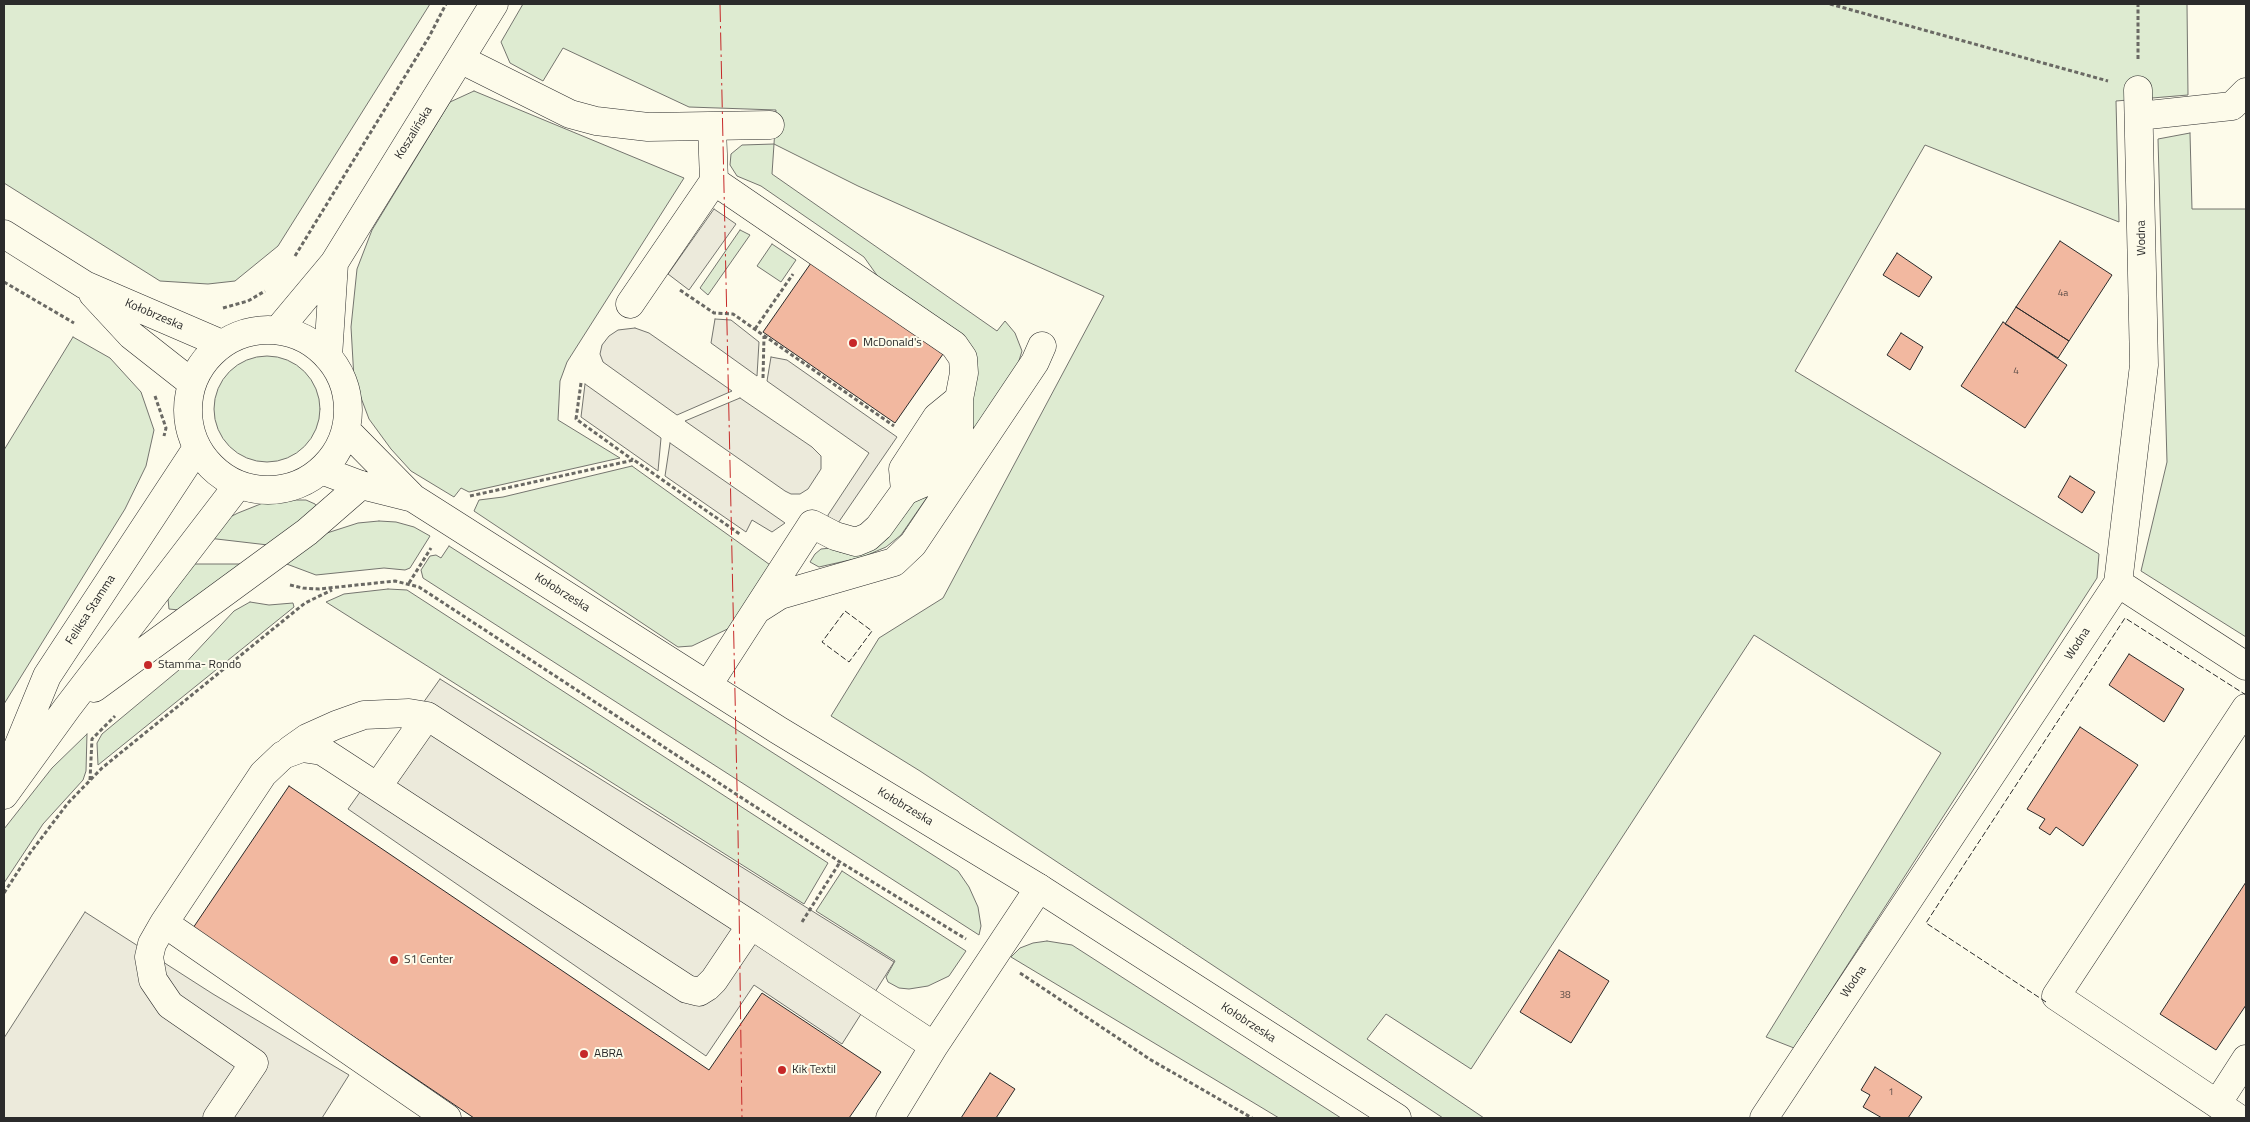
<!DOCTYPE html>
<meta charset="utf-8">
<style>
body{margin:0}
#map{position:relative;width:2250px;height:1122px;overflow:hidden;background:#fdfbea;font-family:"Titillium Web",sans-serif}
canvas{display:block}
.frame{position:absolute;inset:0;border:5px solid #2b2b2b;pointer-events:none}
</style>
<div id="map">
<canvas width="2250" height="1122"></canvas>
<div class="frame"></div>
</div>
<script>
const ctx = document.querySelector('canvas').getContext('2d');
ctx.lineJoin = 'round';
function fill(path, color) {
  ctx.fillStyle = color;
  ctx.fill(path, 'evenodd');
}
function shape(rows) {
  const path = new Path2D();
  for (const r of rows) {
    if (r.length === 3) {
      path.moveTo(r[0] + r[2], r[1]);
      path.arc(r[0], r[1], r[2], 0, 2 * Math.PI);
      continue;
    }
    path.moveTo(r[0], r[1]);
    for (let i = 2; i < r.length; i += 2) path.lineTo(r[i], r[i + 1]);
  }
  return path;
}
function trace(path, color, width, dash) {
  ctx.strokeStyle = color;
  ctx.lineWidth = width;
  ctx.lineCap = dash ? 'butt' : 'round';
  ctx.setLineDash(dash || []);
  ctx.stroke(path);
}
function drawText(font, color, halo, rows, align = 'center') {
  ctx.font = font + ' "Titillium Web",sans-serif';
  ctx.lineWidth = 4;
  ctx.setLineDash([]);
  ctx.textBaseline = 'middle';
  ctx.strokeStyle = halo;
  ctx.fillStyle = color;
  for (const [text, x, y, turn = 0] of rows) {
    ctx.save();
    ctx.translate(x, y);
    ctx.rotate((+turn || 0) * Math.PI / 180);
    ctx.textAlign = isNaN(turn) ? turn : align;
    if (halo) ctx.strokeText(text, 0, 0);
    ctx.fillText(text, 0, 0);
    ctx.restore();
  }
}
const green = shape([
 [4,4,430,4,278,246,235,281,208,284,160,281,4,183,4,4],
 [523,4,2187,4,2188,95,2116,101,2119,222,1925,145,1795,371,2099,554,2097,578,1794,1048,1766,1037,1941,753,1754,635,1471,1069,1386,1014,1367,1039,1484,1118,1443,1118,920,771,831,716,879,638,943,598,1104,296,858,186,774,144,772,174,997,331,1005,321,1015,333,1022,351,1017,367,901,535,886,547,863,557,819,567,810,562,815,554,821,549,831,548,840,552,851,554,973,375,881,281,864,257,761,186,737,176,730,165,731,154,742,145,774,144,776,110,689,107,563,48,543,81,510,63,501,42,523,4],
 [474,91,684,178,567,362,560,381,558,420,620,458,469,492,461,488,454,497,411,471,391,449,369,419,354,379,351,327,357,269,372,230,450,102,474,91],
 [2190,133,2192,209,2246,209,2246,637,2141,571,2167,462,2158,139,2190,133],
 [740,230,750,235,708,295,700,288,740,230],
 [772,244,796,260,781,282,757,266,772,244],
 [73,337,110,358,141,392,154,430,146,466,125,509,4,704,4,450,73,337],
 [267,409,53],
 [632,466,773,567,738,624,692,646,678,647,474,511,479,500,503,497,632,466],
 [279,500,306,500,315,504,318,508,268,545,208,538,228,518,238,513,263,503,279,500],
 [379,521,396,522,414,527,430,536,410,568,405,570,384,568,316,575,284,563,327,533,358,523,379,521],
 [449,546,958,871,969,887,978,907,981,926,979,935,423,578,421,570,430,556,436,555,441,558,449,546],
 [192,564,244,564,179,610,169,609,168,599,192,564],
 [388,589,407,590,828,863,804,904,326,602,344,594,388,589],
 [250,602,269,605,293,603,294,607,98,765,97,743,102,734,179,670,234,611,250,602],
 [87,734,86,771,83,780,43,824,4,883,4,829,52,768,87,734],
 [842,871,966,951,949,976,928,986,909,989,899,988,888,982,886,977,895,961,816,911,842,871],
 [1047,941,1072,945,1341,1118,1279,1118,1011,957,1020,948,1033,943,1047,941]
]);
fill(green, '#deebd1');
trace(green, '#74746e', 1);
const parking = shape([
 [714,209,736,224,689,290,668,274,714,209],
 [715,319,731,320,759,342,757,376,711,343,715,319],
 [635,328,649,333,732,391,677,415,603,362,600,354,602,345,609,336,618,330,635,328],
 [771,357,787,360,897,437,836,526,828,522,828,515,869,453,767,381,771,357],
 [585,384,661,438,658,471,581,417,585,384],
 [740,398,812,447,821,456,821,469,808,489,800,494,791,494,785,491,685,421,740,398],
 [670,443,785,523,772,532,752,520,746,532,665,476,670,443],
 [440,679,894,962,842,1044,754,985,706,1056,348,809,440,679],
 [85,912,213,994,349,1075,322,1118,4,1118,4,1038,85,912]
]);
fill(parking, '#eceadb');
trace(parking, '#74746e', 1);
const building = shape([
 [2060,241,2112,275,2069,341,2016,307,2060,241],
 [1897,253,1932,277,1919,297,1883,275,1897,253],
 [811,263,943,354,895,423,763,332,811,263],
 [2016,307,2069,341,2058,358,2005,324,2016,307],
 [2003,322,2067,365,2025,428,1961,386,2003,322],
 [1901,333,1923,347,1910,370,1887,355,1901,333],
 [2070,476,2095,492,2082,513,2058,497,2070,476],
 [2129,654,2184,689,2164,722,2109,685,2129,654],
 [2080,727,2138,765,2083,846,2056,827,2050,835,2039,828,2045,819,2027,809,2080,727],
 [289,786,709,1070,762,993,881,1072,849,1118,474,1118,193,928,289,786],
 [2246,882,2246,1005,2216,1050,2160,1014,2246,882],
 [1559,950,1609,981,1571,1043,1520,1012,1559,950],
 [1875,1067,1922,1097,1908,1118,1882,1118,1863,1107,1870,1095,1861,1090,1875,1067],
 [990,1073,1015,1089,996,1118,961,1118,990,1073]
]);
fill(building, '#f2b8a0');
trace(building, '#2b2b2b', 1);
const minor = shape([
 [460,59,570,114,596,121,648,127,770,125],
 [2139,116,2232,106,2246,92],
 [630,304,714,181,712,127],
 [278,330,334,263,494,4],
 [328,357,334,263],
 [905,491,903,469,937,417,959,399],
 [2118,583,2246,666],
 [758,609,780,595,894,562,913,544,1035,362,1042,346],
 [708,685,812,524,835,536,856,542,868,537,879,527,905,491,928,481,959,430,959,399,964,373,963,358,954,345,714,181],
 [94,688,307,532,361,485],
 [290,750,307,738,336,725,364,715,409,713,427,716],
 [8,771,47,676,197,448],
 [378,786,427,716,751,925],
 [4,795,67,708,238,485],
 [164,923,447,1118],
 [2217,1104,2246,1059],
 [217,1118,254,1063,170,1005,153,980,149,957,152,944,164,923,263,774,283,755,302,748,322,751,333,758,687,989,699,992,707,987,714,980,751,925,934,1046],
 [890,1118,934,1046,1039,888],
 [1764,1118,2118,583,2144,365,2138,90],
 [2238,1118,2056,996,2246,708]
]);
const major = shape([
 [4,234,85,285,222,344],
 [93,294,131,335,192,383],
 [268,410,80],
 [346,430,413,498,778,730,1039,888,1397,1118],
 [321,470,361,485,413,498]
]);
trace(minor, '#2b2b2b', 29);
trace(major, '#2b2b2b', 29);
trace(shape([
 [1830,4,2108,81],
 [2138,59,2138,4],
 [295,256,429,37,446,4],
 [4,282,74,323],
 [680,290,714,313,733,314,894,426],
 [223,308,248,301,265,291],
 [755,329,793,274],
 [763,378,764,336],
 [581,383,576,419,633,460],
 [155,396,166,428,164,436],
 [470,496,634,460,741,535],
 [409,583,431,548],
 [290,585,303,588,319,589,395,581,419,587,840,862,966,939],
 [90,780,92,739,115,716],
 [4,893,30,853,68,803,102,768,305,603,332,590],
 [802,922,840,862],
 [1020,973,1151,1060,1252,1118]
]), '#6a6964', 3, [4, 2.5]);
trace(minor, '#fdfbea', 28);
trace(major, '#fdfbea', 28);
trace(shape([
 [845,611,872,631,849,662,822,642,845,611],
 [2046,1002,1926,923,2125,618,2246,695]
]), '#2b2b2b', 1, [6, 2.5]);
trace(shape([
 [720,4,738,832,742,1118]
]), '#c62828', 1, [18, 4, 2.5, 4]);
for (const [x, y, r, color] of [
 [853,343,5,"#c62828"],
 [148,665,5,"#c62828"],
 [394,960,5,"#c62828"],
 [584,1054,5,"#c62828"],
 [782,1070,5,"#c62828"]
]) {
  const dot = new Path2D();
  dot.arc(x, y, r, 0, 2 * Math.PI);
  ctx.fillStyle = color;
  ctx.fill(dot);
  trace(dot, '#fdfbea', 2);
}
drawText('10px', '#5d4e48', null, [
 ["4a",2063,294],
 ["4",2016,372],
 ["38",1565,996],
 ["1",1891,1093]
]);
drawText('12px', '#2b2b2b', '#fdfbea', [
 ["Koszalińska",414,133,-58],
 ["Wodna",2142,238,-91],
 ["Kołobrzeska",154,315,23],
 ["Kołobrzeska",562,593,32],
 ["Feliksa Stamma",91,610,-57],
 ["Wodna",2078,644,-57],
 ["Kołobrzeska",905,807,31],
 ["Wodna",1854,982,-56],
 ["Kołobrzeska",1248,1023,33]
]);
drawText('12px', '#2b2b2b', '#fdfbea', [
 ["McDonald's",863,343],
 ["Stamma- Rondo",158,665],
 ["S1 Center",404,960],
 ["ABRA",594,1054],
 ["Kik Textil",792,1070]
], 'left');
</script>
